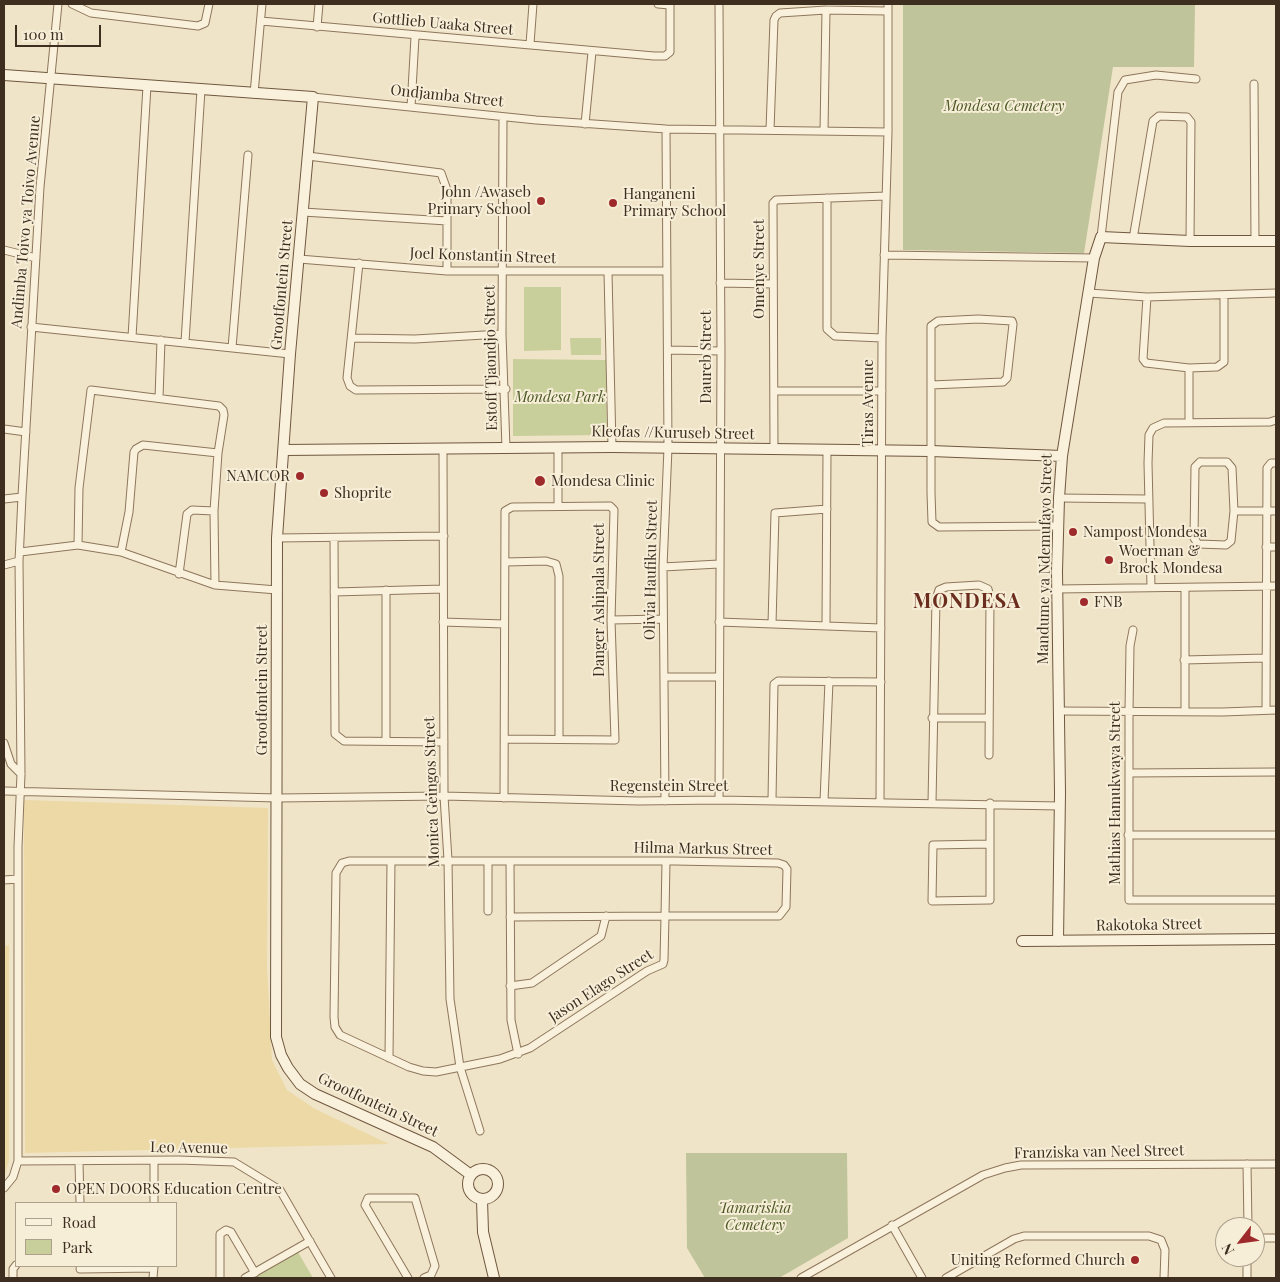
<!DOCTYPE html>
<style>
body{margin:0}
#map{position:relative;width:1280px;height:1282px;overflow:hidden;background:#f0e4c8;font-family:"Playfair Display",serif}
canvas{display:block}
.frame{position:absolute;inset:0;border:5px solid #3d2e20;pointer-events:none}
.legend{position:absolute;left:15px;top:1202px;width:162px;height:65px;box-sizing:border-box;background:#f7eed8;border:1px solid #ada18e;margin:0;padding:6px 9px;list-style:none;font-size:15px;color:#3d2e20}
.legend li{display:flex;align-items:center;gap:10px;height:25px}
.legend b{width:25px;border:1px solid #ada18e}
.north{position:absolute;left:1215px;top:1217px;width:50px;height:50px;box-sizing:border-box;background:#f7eed8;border:1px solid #ada18e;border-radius:50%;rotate:240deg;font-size:14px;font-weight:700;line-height:20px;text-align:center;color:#3d2e20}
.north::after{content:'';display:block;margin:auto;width:18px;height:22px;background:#9e2a2b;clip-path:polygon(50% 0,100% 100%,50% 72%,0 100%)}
.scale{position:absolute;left:15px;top:25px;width:86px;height:22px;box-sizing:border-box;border:2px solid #3d2e20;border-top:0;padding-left:6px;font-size:15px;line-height:18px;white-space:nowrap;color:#3d2e20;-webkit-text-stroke:4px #f7eed8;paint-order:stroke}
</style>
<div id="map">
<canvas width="1280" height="1282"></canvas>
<div class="frame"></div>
<ul class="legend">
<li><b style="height:6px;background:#faf1dc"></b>Road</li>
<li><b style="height:14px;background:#c9cf9b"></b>Park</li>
</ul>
<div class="north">N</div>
<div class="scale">100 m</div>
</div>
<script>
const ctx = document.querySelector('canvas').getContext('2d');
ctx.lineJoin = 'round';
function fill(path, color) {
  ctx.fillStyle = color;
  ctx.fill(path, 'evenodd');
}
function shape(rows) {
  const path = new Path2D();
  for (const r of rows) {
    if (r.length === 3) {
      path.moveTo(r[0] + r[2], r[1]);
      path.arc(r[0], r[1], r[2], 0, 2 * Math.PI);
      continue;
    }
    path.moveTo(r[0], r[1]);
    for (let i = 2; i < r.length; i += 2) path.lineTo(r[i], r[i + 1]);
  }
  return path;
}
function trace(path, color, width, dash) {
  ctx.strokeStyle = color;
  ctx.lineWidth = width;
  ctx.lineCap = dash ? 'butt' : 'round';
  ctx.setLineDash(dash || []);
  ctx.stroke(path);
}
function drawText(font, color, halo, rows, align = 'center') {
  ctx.font = font + ' "Playfair Display",serif';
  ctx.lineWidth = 4;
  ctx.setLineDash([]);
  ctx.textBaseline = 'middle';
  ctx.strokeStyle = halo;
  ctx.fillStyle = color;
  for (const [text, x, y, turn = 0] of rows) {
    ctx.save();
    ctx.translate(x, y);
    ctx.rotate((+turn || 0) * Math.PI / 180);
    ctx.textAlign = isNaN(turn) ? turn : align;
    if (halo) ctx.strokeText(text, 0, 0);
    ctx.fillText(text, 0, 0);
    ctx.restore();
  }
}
fill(shape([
 [524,287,561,287,561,350,524,351],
 [570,338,601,338,601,355,571,355],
 [513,359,606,360,607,435,513,436],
 [298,1252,313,1278,253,1278]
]), '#c9cf9b');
fill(shape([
 [24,800,268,808,267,966,272,1060,287,1090,315,1109,389,1144,25,1153],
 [9,945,9,1160,4,1178,4,946]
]), '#ecd9a5');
fill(shape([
 [903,4,1195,4,1194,67,1113,67,1084,253,903,250],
 [686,1153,847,1153,848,1238,779,1278,705,1278,687,1248]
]), '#bfc49a');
const street = shape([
 [72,4,91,13,198,26,205,23,209,4],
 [658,4,670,5],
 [719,4,721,351,719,800],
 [261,21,654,56,665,56,670,52,670,4],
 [317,27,319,4],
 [530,44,533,4],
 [1254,84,1255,242],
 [254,94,262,4],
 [313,97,536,120,666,129,888,132],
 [411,107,415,37],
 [503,117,502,334,506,448],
 [585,124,592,52],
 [770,130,774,20,776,16,780,13,826,10,887,11],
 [824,131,826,10],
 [308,156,441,173,447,190,447,271],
 [827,198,827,329,835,336,882,338],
 [303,212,447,221],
 [1101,237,1118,92,1125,80,1156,75,1196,79],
 [1133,239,1153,121,1159,116,1187,117,1191,122,1190,241],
 [4,250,36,258],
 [884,255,1094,258],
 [299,259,447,271,667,271],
 [359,263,347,378,350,386,356,390,506,389],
 [608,272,612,447],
 [720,283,773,284],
 [1089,293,1147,297,1276,293],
 [1147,297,1143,359,1146,363,1189,368,1217,367,1224,362,1224,295],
 [31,327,290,354],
 [132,337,147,86],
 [352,338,415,339,502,334],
 [185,342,201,90],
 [232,348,248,155],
 [668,350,721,351],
 [1189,368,1189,422],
 [931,385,1003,382,1007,378,1013,324,1012,321,978,319,938,321,931,326,931,493,932,522,939,527,1059,526],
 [774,391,882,391],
 [159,398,161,340],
 [4,429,26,432],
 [443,448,444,796,448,860,450,999,460,1067,480,1131],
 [774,449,773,203,776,200,886,196],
 [1200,462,1227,462,1232,468,1234,511,1231,541,1226,545,1198,544,1194,538,1195,467,1200,462],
 [1059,498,1147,499],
 [4,499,22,497],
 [558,506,558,448],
 [1234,511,1276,511],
 [277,538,444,536],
 [334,538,335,734,344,741,444,742],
 [78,545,79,488,91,390,219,406,223,410,224,415,218,453,214,511,215,585],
 [1266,547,1276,547],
 [20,552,78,545,121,552,215,585,277,590],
 [121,552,129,512,134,452,136,449,143,445,218,453],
 [506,562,546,561,556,564,559,576,559,739],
 [4,565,19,561],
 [663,567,719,564],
 [179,574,187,514,192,510,214,511],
 [1151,587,1148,463,1149,435,1153,428,1164,423,1270,422,1276,420],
 [1057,589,1276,586],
 [386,590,386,741],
 [334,592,443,589],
 [611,620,663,619],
 [443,622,504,624],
 [719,622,881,628],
 [772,624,775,513,827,509],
 [826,626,827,451],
 [1133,630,1130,646,1129,711,1129,900,1276,900],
 [1184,660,1266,658],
 [665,677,719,677],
 [1266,710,1267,468,1271,463,1276,463],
 [1058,711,1223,712,1276,710],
 [1185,711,1185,589],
 [932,718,989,718],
 [4,743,11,764,21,774],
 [1129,773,1276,772],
 [4,791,278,798,444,796,639,801,719,800,1060,806],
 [504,798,505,511,512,507,610,506,614,510,611,620,615,740,506,739],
 [772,800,774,684,778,681,881,682],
 [665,801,663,567,668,448,666,129],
 [824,801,829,681],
 [880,802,882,338,888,132,888,4],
 [932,803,936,599,939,590,946,587,979,585,988,589,990,597,989,755],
 [1128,835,1276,835],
 [989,844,933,845,932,901,990,900,990,803],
 [510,861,511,1020,518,1054],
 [4,880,18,879],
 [488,911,488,861],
 [510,917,665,916,779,916,786,907,787,869,784,865,778,863,675,861,349,861,342,863,336,873,334,1017,335,1027,340,1035,409,1067,423,1071,436,1072,500,1059,530,1048,647,971,663,964,664,960,665,916,666,861],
 [510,986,532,983,601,936,606,916],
 [389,1058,391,861],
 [18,1161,179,1160,234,1162,280,1190,331,1278],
 [79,1162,80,1203],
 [1247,1164,1248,1227],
 [4,1188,13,1177,18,1161,18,847,21,774,19,561,22,496,40,187,58,4],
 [154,1203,154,1161],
 [892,1225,922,1278],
 [1255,1238,1276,1238],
 [80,1269,154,1268],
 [13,1278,13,1269,16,1265],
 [153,1278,154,1266],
 [220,1278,220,1234,226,1230,231,1232,255,1273],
 [245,1278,310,1241],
 [408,1278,365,1205,368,1198,415,1198,435,1266,431,1275,424,1278],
 [801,1278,983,1175,1005,1168,1021,1165,1276,1164],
 [946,1278,1014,1239,1024,1236,1149,1236,1161,1240,1165,1250,1164,1278],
 [1247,1278,1247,1257]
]);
const secondary = shape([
 [4,75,313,97,290,354,277,538,276,1037,281,1055,288,1068,300,1084,315,1094,433,1147,471,1175],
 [284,450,612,447,931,451,1062,456],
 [1022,941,1276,939],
 [1058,941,1060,793,1057,571,1059,498,1062,456,1094,258,1101,237,1190,241,1276,241],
 [483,1184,15],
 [482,1200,483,1232,494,1278]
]);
trace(street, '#8d765c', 9);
trace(secondary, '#6f573f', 12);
trace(street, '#faf1dc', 7);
trace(secondary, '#faf1dc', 10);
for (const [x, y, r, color] of [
 [541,201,5,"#9e2a2b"],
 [613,203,5,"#9e2a2b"],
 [300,476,5,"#9e2a2b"],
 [540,481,6,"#9e2a2b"],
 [324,493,5,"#9e2a2b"],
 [1073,532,5,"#9e2a2b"],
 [1109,560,5,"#9e2a2b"],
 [1084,602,5,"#9e2a2b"],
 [56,1189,5,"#9e2a2b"],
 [1135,1260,5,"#9e2a2b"]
]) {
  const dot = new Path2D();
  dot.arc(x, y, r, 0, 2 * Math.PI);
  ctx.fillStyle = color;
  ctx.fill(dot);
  trace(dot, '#f7eed8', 2);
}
drawText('15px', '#3d2e20', '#f7eed8', [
 ["Gottlieb Uaaka Street",443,24,5],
 ["Ondjamba Street",447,96,6],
 ["Andimba Toivo ya Toivo Avenue",26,222,-85],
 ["Joel Konstantin Street",483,256,2],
 ["Omenye Street",759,269,-90],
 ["Grootfontein Street",282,285,-85],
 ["Daureb Street",706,357,-90],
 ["Estoff Tjaondjo Street",491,358,-91],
 ["Tiras Avenue",868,403,-90],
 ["Kleofas //Kuruseb Street",673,433,1],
 ["Mandume ya Ndemufayo Street",1045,559,-89],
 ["Olivia Haufiku Street",651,570,-89],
 ["Danger Ashipala Street",599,600,-90],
 ["Grootfontein Street",262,690,-90],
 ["Regenstein Street",669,786],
 ["Monica Geingos Street",432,792,-92],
 ["Mathias Hamukwaya Street",1115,793,-90],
 ["Hilma Markus Street",703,849,1],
 ["Rakotoka Street",1149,925,-1],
 ["Jason Elago Street",601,986,-33],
 ["Grootfontein Street",378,1105,25],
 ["Leo Avenue",189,1148,1],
 ["Franziska van Neel Street",1099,1152,-1]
]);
drawText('italic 15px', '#4d5a26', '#f7eed8', [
 ["Mondesa Cemetery",1004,106],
 ["Mondesa Park",560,397],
 ["Tamariskia",755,1208],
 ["Cemetery",755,1225]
]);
drawText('15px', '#3d2e20', '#f7eed8', [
 ["John /Awaseb",531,192,"right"],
 ["Primary School",531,209,"right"],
 ["Hanganeni",623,194],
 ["Primary School",623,211],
 ["NAMCOR",290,476,"right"],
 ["Mondesa Clinic",551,481],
 ["Shoprite",334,493],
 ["Nampost Mondesa",1083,532],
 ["Woerman &",1119,551],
 ["Brock Mondesa",1119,568],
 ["FNB",1094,602],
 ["OPEN DOORS Education Centre",66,1189],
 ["Uniting Reformed Church",1125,1260,"right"]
], 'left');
ctx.letterSpacing = '1px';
drawText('bold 20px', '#6b2e1e', '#f7eed8', [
 ["MONDESA",967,602]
]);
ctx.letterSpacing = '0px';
</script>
